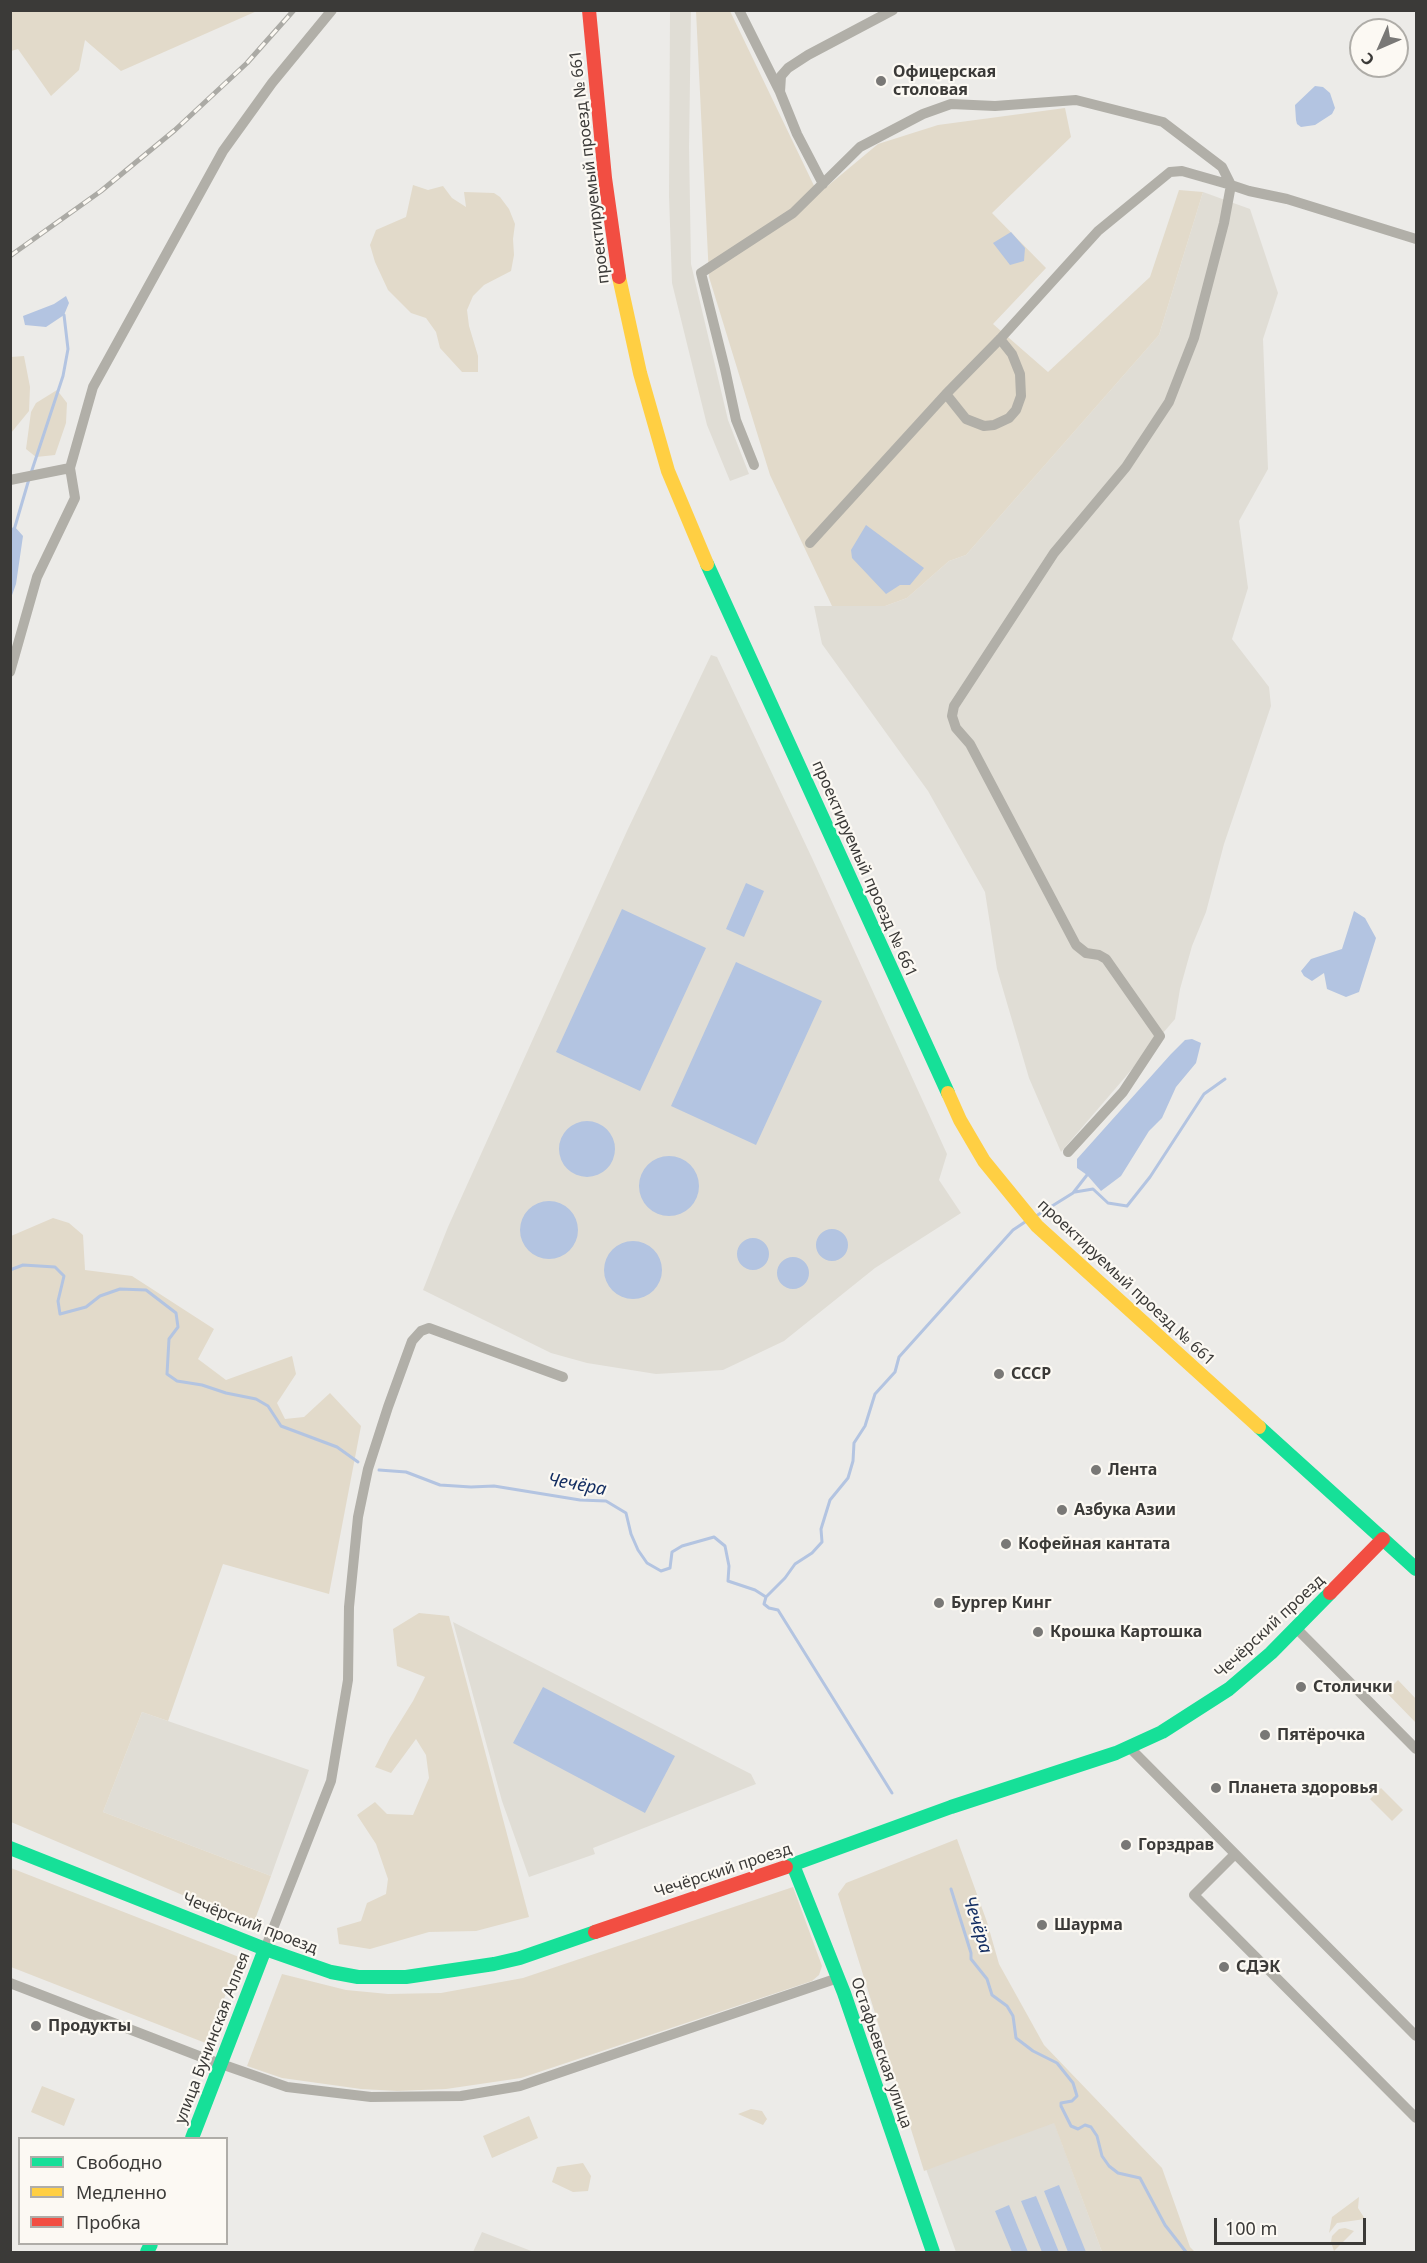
<!DOCTYPE html>
<meta charset="utf-8">
<style>
body{margin:0}
#map{position:relative;width:1427px;height:2263px;overflow:hidden;background:#ecebe8;font-family:"Noto Sans",sans-serif}
canvas{display:block}
.frame{position:absolute;inset:0;border:12px solid #3b3a38;pointer-events:none}
.legend{position:absolute;left:18px;top:2137px;width:210px;height:108px;box-sizing:border-box;background:#fcf9f3;border:2px solid #afada8;margin:0;padding:8px 10px;list-style:none;font-size:18px;color:#3b3a38}
.legend li{display:flex;align-items:center;gap:12px;height:30px}
.legend b{width:30px;border:2px solid #afada8}
.north{position:absolute;left:1349px;top:18px;width:60px;height:60px;box-sizing:border-box;background:#fcf9f3;border:2px solid #afada8;border-radius:50%;rotate:225deg;font-size:16px;font-weight:700;line-height:24px;text-align:center;color:#3b3a38}
.north::after{content:'';display:block;margin:auto;width:21px;height:27px;background:#797876;clip-path:polygon(50% 0,100% 100%,50% 72%,0 100%)}
.scale{position:absolute;left:1214px;top:2218px;width:152px;height:27px;box-sizing:border-box;border:3px solid #3b3a38;border-top:0;padding-left:8px;font-size:18px;line-height:21px;white-space:nowrap;color:#3b3a38;-webkit-text-stroke:4px #fcf9f3;paint-order:stroke}
</style>
<div id="map">
<canvas width="1427" height="2263"></canvas>
<div class="frame"></div>
<ul class="legend">
<li><b style="height:8px;background:#16e098"></b>Свободно</li>
<li><b style="height:8px;background:#ffcf43"></b>Медленно</li>
<li><b style="height:8px;background:#f24e42"></b>Пробка</li>
</ul>
<div class="north">С</div>
<div class="scale">100 m</div>
</div>
<script>
const ctx = document.querySelector('canvas').getContext('2d');
ctx.lineJoin = 'round';
function fill(path, color) {
  ctx.fillStyle = color;
  ctx.fill(path, 'evenodd');
}
function shape(rows) {
  const path = new Path2D();
  for (const r of rows) {
    if (r.length === 3) {
      path.moveTo(r[0] + r[2], r[1]);
      path.arc(r[0], r[1], r[2], 0, 2 * Math.PI);
      continue;
    }
    path.moveTo(r[0], r[1]);
    for (let i = 2; i < r.length; i += 2) path.lineTo(r[i], r[i + 1]);
  }
  return path;
}
function trace(path, color, width, dash) {
  ctx.strokeStyle = color;
  ctx.lineWidth = width;
  ctx.lineCap = dash ? 'butt' : 'round';
  ctx.setLineDash(dash || []);
  ctx.stroke(path);
}
function drawText(font, color, halo, rows, align = 'center') {
  ctx.font = font + ' "Noto Sans",sans-serif';
  ctx.lineWidth = 4.5;
  ctx.setLineDash([]);
  ctx.textBaseline = 'middle';
  ctx.strokeStyle = halo;
  ctx.fillStyle = color;
  for (const [text, x, y, turn = 0] of rows) {
    ctx.save();
    ctx.translate(x, y);
    ctx.rotate((+turn || 0) * Math.PI / 180);
    ctx.textAlign = isNaN(turn) ? turn : align;
    if (halo) ctx.strokeText(text, 0, 0);
    ctx.fillText(text, 0, 0);
    ctx.restore();
  }
}
fill(shape([
 [670,11,691,11,689,147,691,264,728,420,749,474,730,481,707,425,672,283,669,196],
 [1203,192,1250,209,1278,293,1263,339,1268,469,1239,521,1248,588,1232,639,1269,687,1271,706,1224,844,1206,912,1192,946,1180,989,1175,1019,1061,1152,1029,1078,997,969,985,892,928,791,822,644,814,606,885,606,907,598,949,561,966,555,1159,335],
 [711,655,717,657,812,858,947,1154,939,1180,961,1213,875,1268,784,1341,723,1370,656,1374,587,1363,551,1353,423,1290,448,1227,627,831],
 [453,1622,751,1774,756,1784,593,1848,595,1854,529,1877,502,1801],
 [142,1712,309,1770,271,1876,103,1812],
 [1054,2122,1102,2252,956,2252,926,2169],
 [482,2232,534,2252,473,2252]
]), '#e0ddd5');
fill(shape([
 [11,10,257,10,257,11,121,71,85,40,79,70,51,96,18,49,11,51],
 [696,11,730,11,818,194,878,144,938,125,1065,108,1071,137,992,213,1046,268,993,324,1048,372,1150,277,1179,190,1203,192,1159,335,966,555,949,561,907,598,885,606,832,606,770,475,709,277],
 [413,185,428,190,443,186,452,198,466,207,464,192,494,193,500,197,509,209,515,224,513,239,514,255,511,271,484,285,473,296,467,310,469,326,478,356,478,372,462,372,440,348,436,332,426,318,411,313,388,290,375,262,370,245,376,230,406,217],
 [24,356,30,387,29,411,11,433,11,357],
 [57,390,67,403,66,423,55,455,36,457,26,449,31,412,36,403],
 [53,1218,69,1223,83,1235,85,1270,132,1276,214,1329,198,1359,226,1380,292,1356,296,1374,277,1403,285,1419,304,1417,330,1393,361,1426,329,1594,223,1564,168,1721,142,1712,103,1812,271,1876,253,1925,11,1822,11,1236],
 [419,1613,449,1616,529,1917,476,1931,429,1932,370,1949,339,1944,337,1928,361,1921,367,1903,386,1894,388,1879,376,1844,357,1815,375,1802,387,1814,413,1815,429,1778,426,1755,416,1739,391,1773,375,1767,390,1738,413,1701,425,1677,397,1666,393,1629],
 [1398,1680,1416,1699,1416,1723,1386,1692],
 [1381,1788,1403,1810,1392,1821,1370,1799],
 [957,1839,987,1922,999,1964,1044,2045,1162,2168,1190,2247,1195,2252,1102,2252,1054,2123,924,2171,838,1894,846,1883],
 [11,1868,239,1957,208,2044,11,1967],
 [793,1887,822,1966,819,1975,812,1981,521,2078,446,2089,397,2091,361,2089,282,2078,247,2066,282,1974,346,1990,388,1994,441,1993,523,1978],
 [42,2086,75,2099,64,2126,31,2112],
 [751,2109,762,2111,767,2119,763,2125,738,2114],
 [529,2116,538,2138,492,2158,483,2136],
 [583,2163,591,2176,588,2191,573,2192,552,2182,557,2167],
 [1359,2197,1358,2208,1365,2219,1337,2223,1329,2233,1332,2217],
 [1345,2228,1354,2231,1334,2251,1331,2242,1332,2236,1339,2229]
]), '#e2daca');
fill(shape([
 [1315,86,1323,87,1330,93,1335,108,1332,114,1315,125,1301,127,1297,124,1296,120,1295,105],
 [1011,232,1025,248,1024,261,1010,265,993,243],
 [66,296,69,303,64,315,46,327,25,325,23,316,54,304],
 [866,525,924,568,910,585,900,585,886,594,852,558,851,550],
 [15,527,23,536,16,584,11,598,11,528],
 [746,883,764,891,744,937,726,929],
 [622,909,706,948,640,1091,556,1052],
 [1354,911,1365,918,1376,938,1359,992,1346,997,1327,989,1324,973,1312,981,1304,976,1301,971,1311,959,1342,949],
 [736,962,822,1001,756,1145,671,1106],
 [1192,1039,1201,1043,1196,1063,1176,1087,1162,1118,1149,1131,1121,1176,1101,1191,1087,1175,1077,1168,1077,1159,1171,1054,1185,1040],
 [587,1149,28],
 [669,1186,30],
 [549,1230,29],
 [832,1245,16],
 [753,1254,16],
 [633,1270,29],
 [793,1273,16],
 [543,1687,675,1756,645,1813,513,1743],
 [1059,2185,1086,2252,1068,2252,1044,2191],
 [1036,2196,1059,2252,1042,2252,1021,2201],
 [1009,2205,1028,2252,1012,2252,995,2211]
]), '#b3c4e1');
trace(shape([
 [31,473,63,376,68,349,64,315],
 [14,530,29,479],
 [1075,1192,1093,1189,1108,1203,1127,1206,1150,1177,1204,1094,1225,1079],
 [1036,1216,1073,1193,1087,1175],
 [10,1270,23,1265,55,1267,64,1276,58,1301,60,1314,86,1307,100,1296,120,1289,146,1290,176,1313,178,1327,169,1339,167,1374,177,1381,202,1385,226,1393,256,1399,268,1406,281,1426,337,1447,358,1462],
 [379,1470,406,1472,440,1485,471,1487,494,1486,580,1500,606,1501,626,1513,631,1534,638,1550,647,1563,661,1571,670,1568,672,1552,682,1546,714,1537,725,1546,729,1566,728,1581,755,1590,766,1597],
 [766,1597,785,1578,795,1564,812,1553,822,1542,821,1529,830,1500,848,1478,853,1461,854,1443,865,1426,875,1394,895,1372,899,1357,1013,1230,1025,1222],
 [766,1597,764,1604,769,1608,778,1610,892,1793],
 [951,1889,971,1953,971,1959,987,1979,992,1995,1007,2006,1013,2016,1016,2038,1033,2051,1057,2063,1073,2083,1077,2096,1072,2101,1061,2103,1061,2106,1071,2126,1078,2129,1085,2125,1091,2127,1097,2136,1102,2156,1109,2166,1118,2173,1140,2178,1165,2225,1186,2252]
]), '#b3c4e1', 3);
trace(shape([
 [739,10,780,92,797,134,823,184],
 [780,92,781,76,788,68,808,55,893,10],
 [946,394,966,419,984,426,994,425,1009,418,1016,410,1021,396,1020,374,1012,354,1000,339],
 [754,465,736,420,725,369,701,273,793,213,860,147,923,114,951,104,995,106,1076,100,1163,122,1222,167,1231,185,1249,191,1287,199,1416,239],
 [10,480,70,468],
 [810,543,946,394,1000,339,1098,231,1170,172,1182,171,1231,185,1224,223,1194,338,1169,402,1126,467,1054,553,954,706,952,716,956,728,970,744,1076,945,1086,953,1099,955,1106,959,1160,1036,1123,1092,1068,1152],
 [10,672,37,577,75,498,70,468,93,387,223,151,272,83,332,10],
 [1296,1628,1416,1749],
 [1129,1747,1416,2036],
 [1235,1854,1194,1895,1416,2118],
 [265,1949,331,1781,348,1680,349,1607,358,1517,368,1469,388,1407,412,1341,421,1331,429,1328,563,1377],
 [10,1983,204,2058,287,2087,371,2097,461,2096,520,2086,838,1978]
]), '#b1afa8', 10);
trace(shape([
 [707,564,948,1093],
 [1259,1427,1416,1569],
 [10,1848,265,1949,331,1972,358,1977,406,1977,494,1964,520,1958,595,1932],
 [793,1865,844,1993,933,2252],
 [786,1867,951,1807,1116,1753,1162,1732,1229,1689,1271,1653,1330,1593],
 [192,2138,265,1949],
 [147,2252,151,2244]
]), '#16e098', 14);
trace(shape([
 [619,277,640,373,668,471,707,564],
 [948,1093,960,1120,984,1161,1037,1226,1259,1427]
]), '#ffcf43', 14);
trace(shape([
 [589,10,605,178,619,277],
 [1330,1593,1383,1539],
 [595,1932,786,1867]
]), '#f24e42', 14);
const rail = shape([
 [10,256,101,191,175,130,247,63,294,10]
]);
trace(rail, '#abaaa5', 5);
trace(rail, '#fcf9f3', 3, [9]);
for (const [x, y, r, color] of [
 [881,81,6,"#797876"],
 [999,1374,6,"#797876"],
 [1096,1470,6,"#797876"],
 [1062,1510,6,"#797876"],
 [1006,1544,6,"#797876"],
 [939,1603,6,"#797876"],
 [1038,1632,6,"#797876"],
 [1301,1687,6,"#797876"],
 [1265,1735,6,"#797876"],
 [1216,1788,6,"#797876"],
 [1126,1845,6,"#797876"],
 [1042,1925,6,"#797876"],
 [1224,1967,6,"#797876"],
 [36,2026,6,"#797876"]
]) {
  const dot = new Path2D();
  dot.arc(x, y, r, 0, 2 * Math.PI);
  ctx.fillStyle = color;
  ctx.fill(dot);
  trace(dot, '#fcf9f3', 2);
}
drawText('bold 16px', '#3b3a38', '#fcf9f3', [
 ["Офицерская",893,72],
 ["столовая",893,90],
 ["СССР",1011,1374],
 ["Лента",1108,1470],
 ["Азбука Азии",1074,1510],
 ["Кофейная кантата",1018,1544],
 ["Бургер Кинг",951,1603],
 ["Крошка Картошка",1050,1632],
 ["Столички",1313,1687],
 ["Пятёрочка",1277,1735],
 ["Планета здоровья",1228,1788],
 ["Горздрав",1138,1845],
 ["Шаурма",1054,1925],
 ["СДЭК",1236,1967],
 ["Продукты",48,2026]
], 'left');
drawText('16px', '#3b3a38', '#fcf9f3', [
 ["проектируемый проезд № 661",590,167,-97],
 ["проектируемый проезд № 661",864,869,66],
 ["проектируемый проезд № 661",1126,1283,43],
 ["Чечёрский проезд",1270,1627,-43],
 ["Чечёрский проезд",723,1871,-18],
 ["Чечёрский проезд",250,1924,21],
 ["улица Бунинская Аллея",213,2038,-69],
 ["Остафьевская улица",881,2053,71]
]);
drawText('italic 18px', '#152f63', '#fcf9f3', [
 ["Чечёра",577,1485,10],
 ["Чечёра",977,1925,72]
]);
</script>
